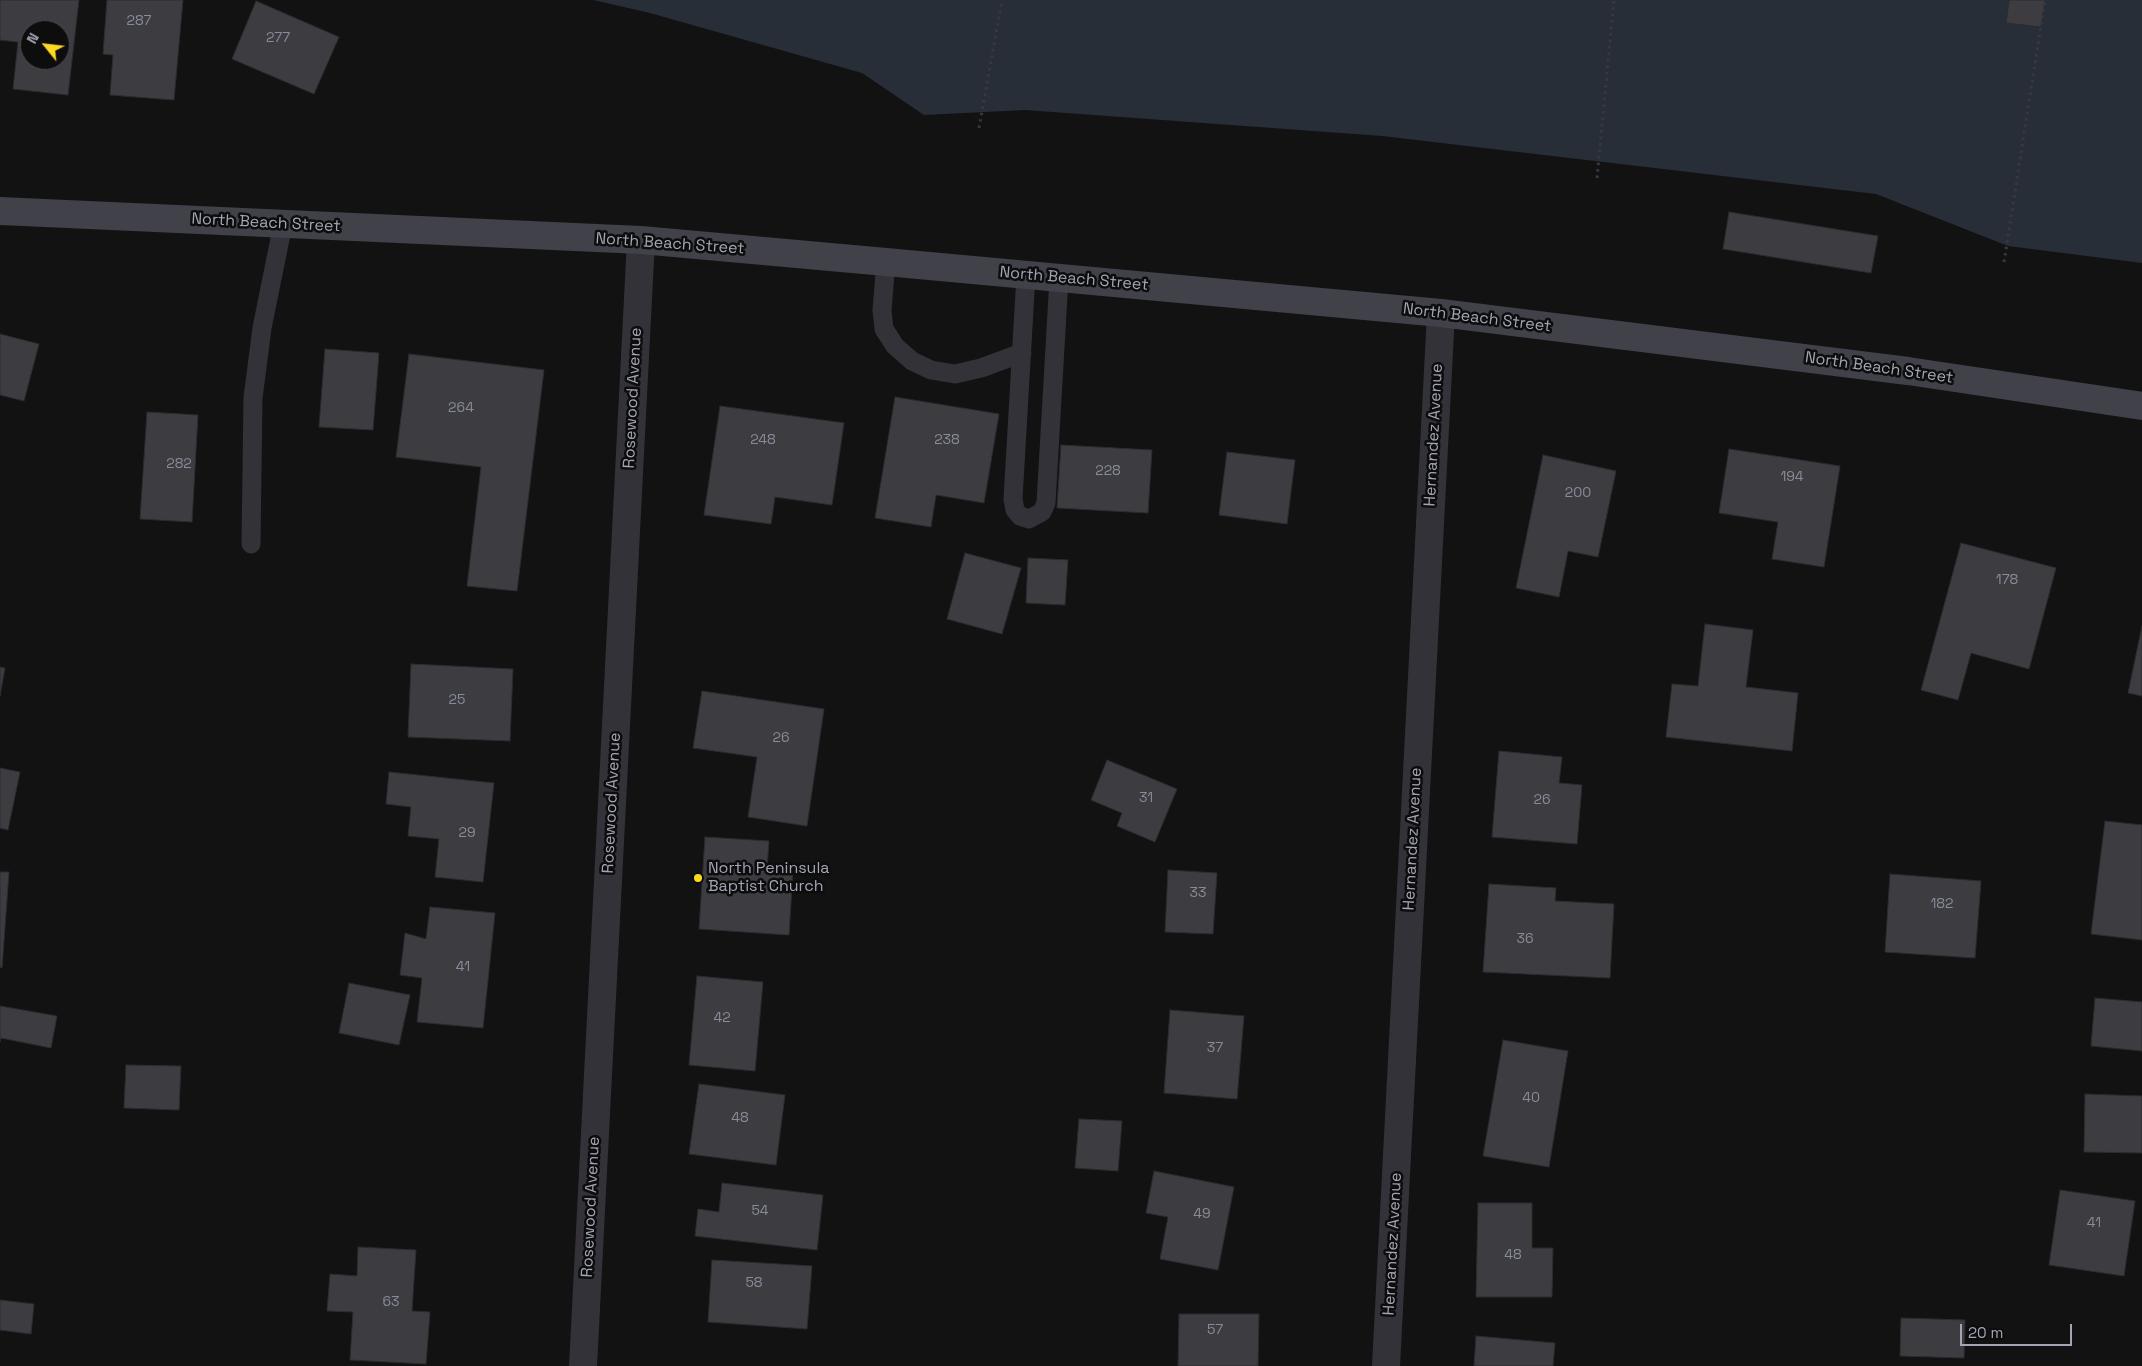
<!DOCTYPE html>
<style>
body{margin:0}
#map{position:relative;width:2142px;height:1366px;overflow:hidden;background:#121213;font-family:"Space Grotesk",sans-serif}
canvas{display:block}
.north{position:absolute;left:20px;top:20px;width:50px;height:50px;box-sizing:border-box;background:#0d0d0e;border:1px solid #494a51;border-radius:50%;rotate:299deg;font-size:14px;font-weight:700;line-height:20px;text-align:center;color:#a2a5b5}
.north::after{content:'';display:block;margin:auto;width:18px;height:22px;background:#fcd821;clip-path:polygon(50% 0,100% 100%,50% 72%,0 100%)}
.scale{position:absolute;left:1960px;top:1324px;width:112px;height:22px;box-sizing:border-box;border:2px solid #a2a5b5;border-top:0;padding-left:6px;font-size:15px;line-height:18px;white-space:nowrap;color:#a2a5b5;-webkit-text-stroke:4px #0d0d0e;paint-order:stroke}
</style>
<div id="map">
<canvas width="2142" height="1366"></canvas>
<div class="north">N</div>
<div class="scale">20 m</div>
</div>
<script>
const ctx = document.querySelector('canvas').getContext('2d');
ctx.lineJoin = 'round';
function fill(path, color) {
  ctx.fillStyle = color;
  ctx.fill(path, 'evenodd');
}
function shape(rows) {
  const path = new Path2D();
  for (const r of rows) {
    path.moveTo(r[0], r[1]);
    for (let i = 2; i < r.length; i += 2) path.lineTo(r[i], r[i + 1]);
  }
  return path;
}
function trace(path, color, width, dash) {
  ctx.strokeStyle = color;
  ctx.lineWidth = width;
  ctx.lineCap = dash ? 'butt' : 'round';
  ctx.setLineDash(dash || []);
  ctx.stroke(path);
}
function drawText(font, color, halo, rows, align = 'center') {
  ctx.font = font + ' "Space Grotesk",sans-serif';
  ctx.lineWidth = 5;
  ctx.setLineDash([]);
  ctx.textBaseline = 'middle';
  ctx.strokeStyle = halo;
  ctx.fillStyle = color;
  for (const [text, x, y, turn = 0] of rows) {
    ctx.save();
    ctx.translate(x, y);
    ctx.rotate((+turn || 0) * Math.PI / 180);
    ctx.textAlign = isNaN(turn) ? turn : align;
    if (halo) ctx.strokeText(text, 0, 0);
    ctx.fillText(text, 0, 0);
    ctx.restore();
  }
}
fill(shape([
 [593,0,2142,0,2142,263,2008,246,1876,194,1382,136,1025,110,924,115,862,73,650,13]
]), '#272e38');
const building = shape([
 [0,0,79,0,68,95,13,89,18,42,0,40,0,0],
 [30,30,60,30,60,60,30,60,30,30],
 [107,0,183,0,174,100,110,95,113,55,103,54,107,0],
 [2009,0,2045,0,2041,27,2006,23,2009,0],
 [256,1,339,37,314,94,232,59,256,1],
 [1729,212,1878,236,1871,273,1723,249,1729,212],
 [0,334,39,344,24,401,0,395,0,334],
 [325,349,379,353,373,430,319,427,325,349],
 [409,354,544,370,517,591,467,586,481,467,396,457,409,354],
 [895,397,999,414,984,503,936,495,931,527,875,518,895,397],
 [720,406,844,423,832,505,775,497,771,524,704,515,720,406],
 [147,412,198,415,192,522,140,519,147,412],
 [1061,445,1152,450,1148,513,1057,508,1061,445],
 [1729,449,1840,466,1824,567,1772,559,1778,522,1719,513,1729,449],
 [1227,452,1295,460,1287,524,1219,515,1227,452],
 [1543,455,1616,471,1598,557,1568,551,1559,597,1516,588,1543,455],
 [1961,543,2056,568,2029,669,1971,653,1958,700,1921,690,1961,543],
 [965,553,1021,568,1002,634,947,619,965,553],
 [1028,558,1068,560,1065,605,1026,603,1028,558],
 [1705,624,1753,630,1746,687,1798,693,1792,751,1666,737,1672,684,1698,686,1705,624],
 [2142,626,2142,696,2128,693,2142,626],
 [411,664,513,669,510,741,408,737,411,664],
 [0,667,5,668,0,696,0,667],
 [702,691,824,709,807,826,748,817,757,757,693,748,702,691],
 [1499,751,1562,757,1559,783,1582,785,1577,844,1492,837,1499,751],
 [1107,760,1177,789,1155,842,1117,826,1122,813,1091,800,1107,760],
 [0,768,20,772,8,830,0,828,0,768],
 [389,772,494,783,483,882,435,877,439,839,408,836,411,807,386,804,389,772],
 [2105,821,2142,825,2142,940,2091,934,2105,821],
 [705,837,769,841,767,868,793,870,789,935,699,929,705,837],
 [1168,870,1217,873,1213,934,1165,932,1168,870],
 [0,872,9,872,2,968,0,967,0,872],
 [1890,874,1981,881,1975,958,1885,952,1890,874],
 [1489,884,1556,888,1555,901,1614,904,1610,978,1483,972,1489,884],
 [430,907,495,913,483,1028,417,1022,422,978,400,975,405,933,426,939,430,907],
 [697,976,763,982,755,1071,689,1065,697,976],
 [349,983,410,995,399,1045,339,1033,349,983],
 [2095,998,2142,1002,2142,1051,2091,1046,2095,998],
 [0,1006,57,1016,51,1048,1,1038,0,1042,0,1006],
 [1170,1010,1244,1016,1237,1099,1164,1093,1170,1010],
 [1503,1040,1568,1051,1549,1167,1483,1156,1503,1040],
 [126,1065,181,1066,179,1110,124,1108,126,1065],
 [699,1084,785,1095,776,1165,689,1154,699,1084],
 [2085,1094,2142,1096,2142,1153,2084,1152,2085,1094],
 [1079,1119,1122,1121,1118,1171,1075,1168,1079,1119],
 [1154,1171,1234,1187,1218,1270,1160,1259,1168,1217,1146,1213,1154,1171],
 [722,1183,823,1195,817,1250,695,1236,698,1209,719,1212,722,1183],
 [2060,1190,2135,1201,2124,1276,2049,1265,2060,1190],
 [1478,1203,1532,1203,1532,1248,1553,1248,1552,1297,1476,1297,1478,1203],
 [358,1247,416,1250,412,1311,430,1312,426,1364,350,1360,353,1312,327,1311,330,1274,357,1276,358,1247],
 [712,1260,812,1266,807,1329,708,1322,712,1260],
 [0,1300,34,1304,31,1334,0,1330,0,1300],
 [1179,1314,1259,1314,1258,1366,1178,1366,1179,1314],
 [1901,1318,1965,1320,1964,1358,1900,1356,1901,1318],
 [1476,1336,1555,1343,1553,1366,1474,1366,1476,1336]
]);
fill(building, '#3c3c41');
trace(building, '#2c2c30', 1);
trace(shape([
 [979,128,1002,0],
 [1597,178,1614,0],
 [2004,262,2045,0]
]), '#383940', 3, [2.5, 4]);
trace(shape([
 [886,262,882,310,884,329,895,346,912,361,931,370,955,374,981,368,1022,353],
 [1026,275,1013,499,1015,510,1020,516,1029,519,1042,512,1046,503,1059,278],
 [251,544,253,398,262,328,283,224]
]), '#333239', 19);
trace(shape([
 [583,1366,641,240],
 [1386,1366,1441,313]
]), '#333239', 28);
trace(shape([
 [0,211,641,240,886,262,1441,313,1908,371,2142,406]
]), '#404149', 28);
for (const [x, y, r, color] of [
 [698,878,5,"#fcd821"]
]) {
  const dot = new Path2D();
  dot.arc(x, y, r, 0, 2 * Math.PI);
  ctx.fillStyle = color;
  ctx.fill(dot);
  trace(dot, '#0d0d0e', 2);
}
drawText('14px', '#888b98', null, [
 ["287",139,21],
 ["277",278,38],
 ["264",461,408],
 ["248",763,440],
 ["238",947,440],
 ["282",179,464],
 ["228",1108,471],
 ["194",1792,477],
 ["200",1578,493],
 ["178",2007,580],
 ["25",457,700],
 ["26",781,738],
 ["31",1146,798],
 ["26",1542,800],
 ["29",467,833],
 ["33",1198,893],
 ["182",1942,904],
 ["36",1525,939],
 ["41",463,967],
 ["42",722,1018],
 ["37",1215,1048],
 ["40",1531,1098],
 ["48",740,1118],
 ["54",760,1211],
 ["49",1202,1214],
 ["41",2094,1223],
 ["48",1513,1255],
 ["58",754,1283],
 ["63",391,1302],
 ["57",1215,1330]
]);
drawText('16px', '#a2a5b5', '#0d0d0e', [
 ["North Beach Street",266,223,3],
 ["North Beach Street",670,244,4],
 ["North Beach Street",1074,279,5],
 ["North Beach Street",1477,318,7],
 ["North Beach Street",1879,368,8],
 ["Rosewood Avenue",633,398,-87],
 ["Hernandez Avenue",1434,435,-87],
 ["Rosewood Avenue",612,803,-87],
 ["Hernandez Avenue",1413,839,-87],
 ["Rosewood Avenue",591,1207,-87],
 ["Hernandez Avenue",1393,1244,-87]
]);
drawText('16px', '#a2a5b5', '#0d0d0e', [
 ["North Peninsula",708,869],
 ["Baptist Church",708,887]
], 'left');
</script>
